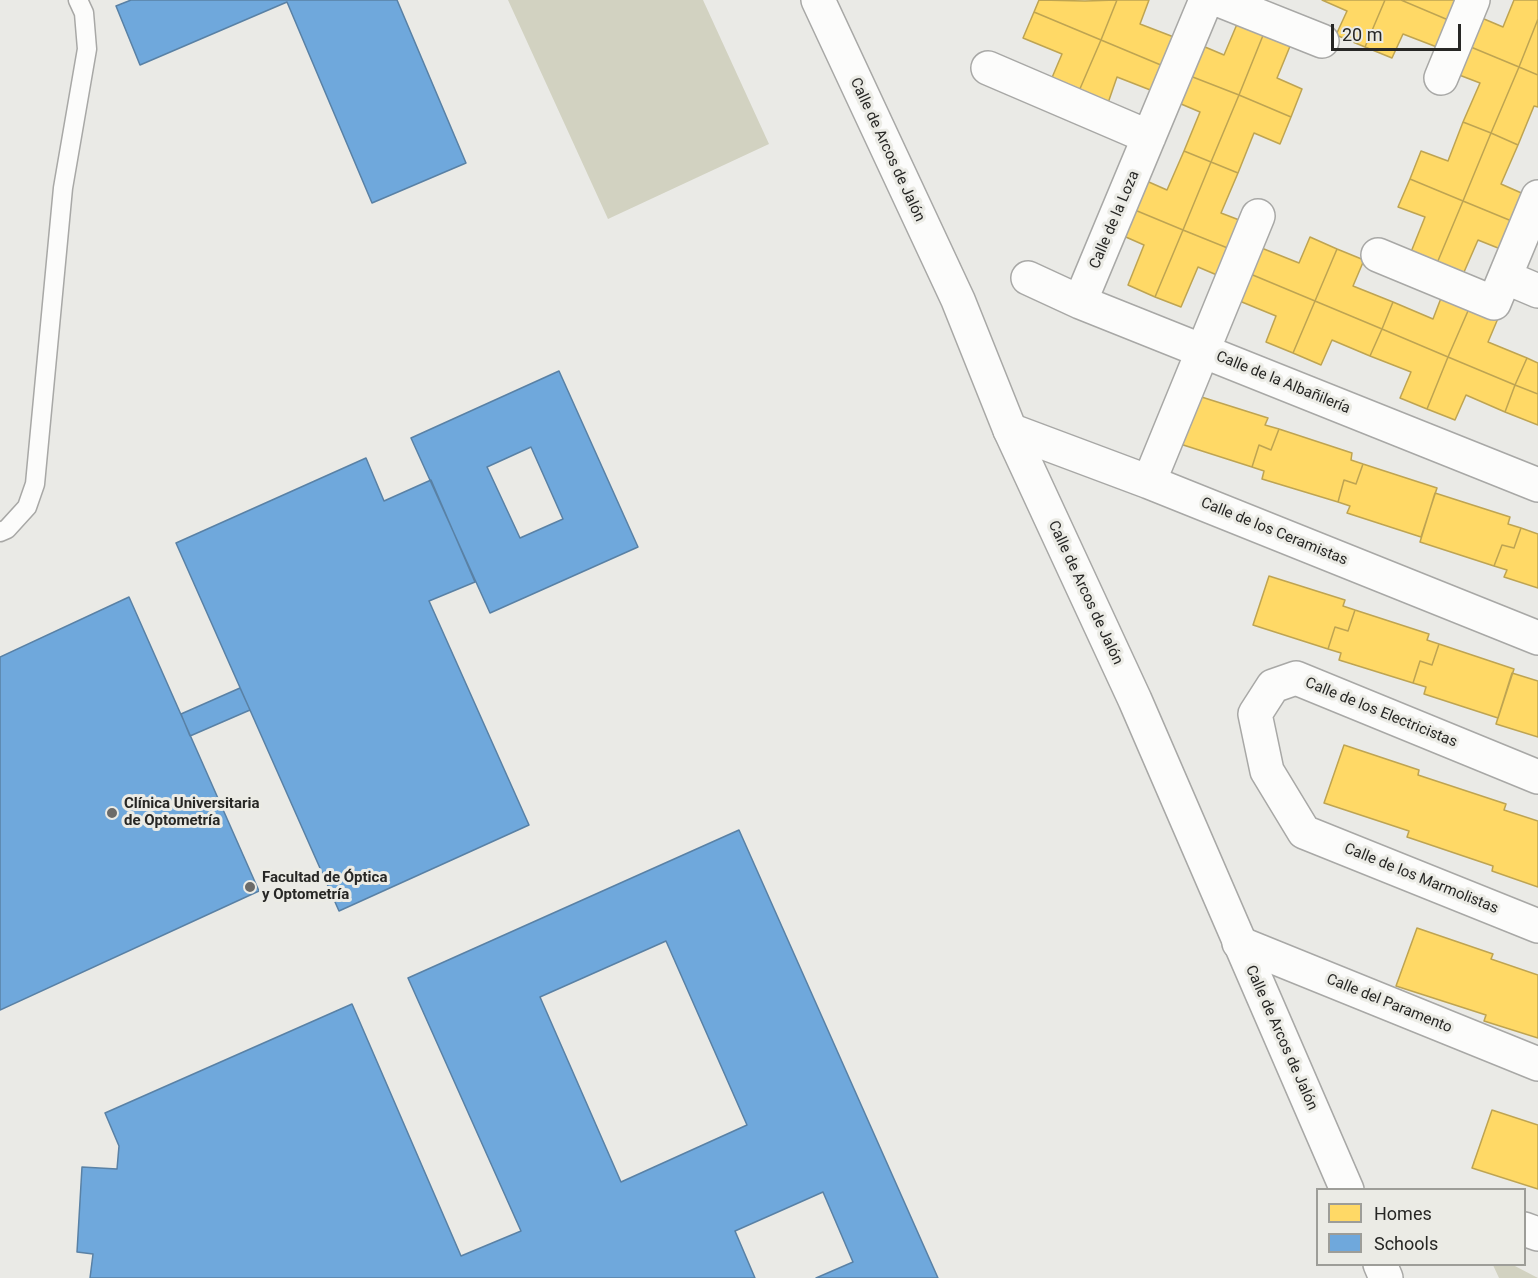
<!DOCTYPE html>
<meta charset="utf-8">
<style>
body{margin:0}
#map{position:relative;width:1538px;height:1278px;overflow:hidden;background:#eaeae6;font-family:Roboto,sans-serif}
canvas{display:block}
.legend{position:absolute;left:1316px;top:1188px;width:210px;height:78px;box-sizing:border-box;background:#ebebe5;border:2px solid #9d9d98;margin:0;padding:8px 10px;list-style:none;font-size:18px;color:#272725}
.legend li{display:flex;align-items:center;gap:12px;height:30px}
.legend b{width:30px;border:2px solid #9d9d98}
.scale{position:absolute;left:1331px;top:24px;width:130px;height:27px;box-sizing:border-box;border:3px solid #272725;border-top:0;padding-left:8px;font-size:18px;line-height:21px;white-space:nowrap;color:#272725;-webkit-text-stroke:4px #ebebe5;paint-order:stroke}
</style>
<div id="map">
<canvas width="1538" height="1278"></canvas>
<ul class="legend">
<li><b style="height:16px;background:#ffd966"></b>Homes</li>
<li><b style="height:16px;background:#6fa8dc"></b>Schools</li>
</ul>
<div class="scale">20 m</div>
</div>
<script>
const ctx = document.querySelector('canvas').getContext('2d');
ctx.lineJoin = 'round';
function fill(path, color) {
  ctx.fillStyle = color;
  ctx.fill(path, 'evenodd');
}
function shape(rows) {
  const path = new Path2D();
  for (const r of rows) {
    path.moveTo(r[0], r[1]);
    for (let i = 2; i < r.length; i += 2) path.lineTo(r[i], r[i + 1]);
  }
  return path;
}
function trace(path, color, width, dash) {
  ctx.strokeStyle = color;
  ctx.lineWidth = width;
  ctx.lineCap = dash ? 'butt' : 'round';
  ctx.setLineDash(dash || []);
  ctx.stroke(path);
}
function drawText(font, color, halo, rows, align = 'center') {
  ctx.font = font + ' Roboto,sans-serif';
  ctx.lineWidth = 6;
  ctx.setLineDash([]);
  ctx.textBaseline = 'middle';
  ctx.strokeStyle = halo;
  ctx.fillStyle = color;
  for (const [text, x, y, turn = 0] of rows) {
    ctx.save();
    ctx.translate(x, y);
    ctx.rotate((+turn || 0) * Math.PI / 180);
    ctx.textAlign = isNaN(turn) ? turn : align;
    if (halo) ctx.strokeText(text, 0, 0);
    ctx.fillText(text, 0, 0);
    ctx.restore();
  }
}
fill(shape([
 [508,0,703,0,769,144,608,219],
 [1493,1265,1513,1265,1538,1278,1499,1278]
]), '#d2d2c1');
const homes = shape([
 [1039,0,1085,1,1117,0,1101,40,1034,12,1039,0],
 [1117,0,1149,0,1140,24,1179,39,1168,68,1101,40,1117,0],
 [1322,0,1385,0,1365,47,1336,35,1347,11,1322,0],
 [1385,0,1401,0,1453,22,1442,49,1403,34,1392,58,1365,47,1385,0],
 [1401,0,1463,0,1453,22,1401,0],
 [1514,0,1538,0,1538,19,1519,67,1466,45,1477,16,1503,27,1514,0],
 [1034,12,1101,40,1079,91,1051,80,1062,54,1023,38,1034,12],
 [1240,17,1266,28,1239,95,1185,74,1198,44,1224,55,1240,17],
 [1538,19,1538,75,1519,67,1538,19],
 [1266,28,1293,39,1277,78,1302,89,1291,117,1239,95,1266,28],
 [1101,40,1168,68,1158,93,1117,77,1108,103,1079,91,1101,40],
 [1466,45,1519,67,1491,133,1463,122,1480,83,1454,73,1466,45],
 [1519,67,1538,75,1538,107,1534,106,1518,145,1491,133,1519,67],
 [1185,74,1239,95,1211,162,1184,151,1200,112,1174,101,1185,74],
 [1239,95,1291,117,1280,144,1254,133,1238,173,1211,162,1239,95],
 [1463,122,1491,133,1463,201,1410,179,1421,151,1448,161,1463,122],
 [1491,133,1518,145,1501,184,1526,195,1514,222,1463,201,1491,133],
 [1184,151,1211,162,1183,230,1130,208,1142,179,1167,190,1184,151],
 [1211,162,1238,173,1221,213,1247,223,1235,251,1183,230,1211,162],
 [1410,179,1463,201,1435,268,1409,257,1425,217,1398,207,1410,179],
 [1463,201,1514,222,1503,250,1478,240,1461,279,1435,268,1463,201],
 [1130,208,1183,230,1155,297,1128,285,1144,245,1119,234,1130,208],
 [1183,230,1235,251,1224,278,1198,267,1181,307,1155,297,1183,230],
 [1310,237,1337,249,1315,301,1248,273,1259,247,1299,263,1310,237],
 [1337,249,1364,260,1353,286,1393,302,1382,329,1315,301,1337,249],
 [1248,273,1315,301,1293,353,1266,342,1276,316,1237,300,1248,273],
 [1443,293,1471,304,1448,357,1382,329,1393,302,1433,319,1443,293],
 [1315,301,1382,329,1370,356,1332,340,1321,365,1293,353,1315,301],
 [1471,304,1499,316,1488,342,1527,358,1515,385,1448,357,1471,304],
 [1382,329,1448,357,1427,409,1400,398,1411,372,1370,356,1382,329],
 [1448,357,1515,385,1505,412,1466,395,1455,420,1427,409,1448,357],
 [1527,358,1538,363,1538,394,1515,385,1527,358],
 [1515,385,1538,394,1538,425,1505,412,1515,385],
 [1192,394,1268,418,1265,425,1279,429,1271,450,1259,445,1252,467,1177,443,1192,394],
 [1279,429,1352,453,1351,460,1363,464,1356,484,1344,480,1338,502,1262,479,1264,471,1252,467,1259,445,1271,450,1279,429],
 [1363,464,1437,488,1421,537,1347,513,1350,506,1338,502,1344,480,1356,484,1363,464],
 [1435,493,1510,517,1508,524,1521,528,1514,548,1502,545,1494,566,1420,542,1435,493],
 [1521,528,1538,534,1538,588,1504,577,1507,570,1494,566,1502,545,1514,548,1521,528],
 [1269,576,1345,600,1343,606,1355,610,1348,631,1335,627,1328,649,1253,625,1269,576],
 [1355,610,1429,634,1427,640,1439,644,1432,665,1420,661,1413,683,1339,660,1341,653,1328,649,1335,627,1348,631,1355,610],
 [1439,644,1514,669,1498,718,1424,694,1426,687,1413,683,1420,661,1432,665,1439,644],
 [1512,673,1538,681,1538,737,1496,724,1512,673],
 [1344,745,1419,770,1418,775,1506,804,1504,810,1538,821,1538,887,1492,871,1493,866,1407,837,1409,831,1324,803,1344,745],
 [1417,928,1493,954,1491,959,1538,975,1538,1038,1484,1021,1486,1015,1396,986,1417,928],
 [1492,1110,1538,1125,1538,1189,1472,1168,1492,1110]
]);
fill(homes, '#ffd966');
trace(homes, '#bea452', 1.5);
const schools = shape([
 [131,0,397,0,466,163,372,203,287,2,140,65,116,6,131,0],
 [559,371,638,547,490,613,411,438,559,371],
 [531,447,563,519,520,538,487,467,531,447],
 [366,458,384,501,431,480,475,582,429,601,529,825,339,911,176,543,366,458],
 [129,597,259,891,0,1010,0,657,129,597],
 [240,688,250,710,190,736,181,714,240,688],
 [739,830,938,1278,816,1278,853,1262,823,1192,735,1231,755,1278,90,1278,93,1254,77,1252,82,1167,117,1169,119,1146,105,1113,352,1004,461,1256,521,1231,408,978,739,830],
 [666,941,747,1125,621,1182,540,997,666,941]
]);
fill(schools, '#6fa8dc');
trace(schools, '#5981a5', 1.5);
const lane = shape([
 [0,532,7,529,27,507,35,484,63,188,87,49,84,13,78,0]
]);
const street = shape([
 [1219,0,1322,41],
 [988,68,1149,137],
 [1441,78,1473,0],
 [1378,255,1494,303,1538,197],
 [1505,277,1538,291],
 [1028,278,1080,302,1538,485],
 [1080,302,1206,0],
 [1010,430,1149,482,1538,638],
 [1149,482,1258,216],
 [1538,777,1296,678,1273,686,1255,714,1267,771,1304,832,1538,926],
 [1239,943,1538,1064],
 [1524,1229,1538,1234]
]);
const secondary = shape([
 [818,0,958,300,1010,430,1135,700,1347,1190],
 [1380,1264,1386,1278]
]);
trace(lane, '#a8a8a6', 21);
trace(street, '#a8a8a6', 36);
trace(secondary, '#a8a8a6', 36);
trace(lane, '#fcfcfb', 18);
trace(street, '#fcfcfb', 33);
trace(secondary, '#fcfcfb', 33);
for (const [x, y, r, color] of [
 [112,813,6,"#6b6b69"],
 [250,887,6,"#6b6b69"]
]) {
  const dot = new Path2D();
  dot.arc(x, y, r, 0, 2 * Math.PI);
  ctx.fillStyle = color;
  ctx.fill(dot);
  trace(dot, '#ebebe5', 2);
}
drawText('15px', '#272725', '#ebebe5', [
 ["Calle de Arcos de Jalón",887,150,65],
 ["Calle de la Loza",1115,220,-67],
 ["Calle de la Albañilería",1283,383,22],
 ["Calle de los Ceramistas",1274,532,22],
 ["Calle de Arcos de Jalón",1085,593,65],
 ["Calle de los Electricistas",1381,713,22],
 ["Calle de los Marmolistas",1421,879,22],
 ["Calle del Paramento",1389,1004,22],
 ["Calle de Arcos de Jalón",1281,1038,66]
]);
drawText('bold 15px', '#272725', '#ebebe5', [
 ["Clínica Universitaria",124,804],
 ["de Optometría",124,821],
 ["Facultad de Óptica",262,878],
 ["y Optometría",262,895]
], 'left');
</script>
